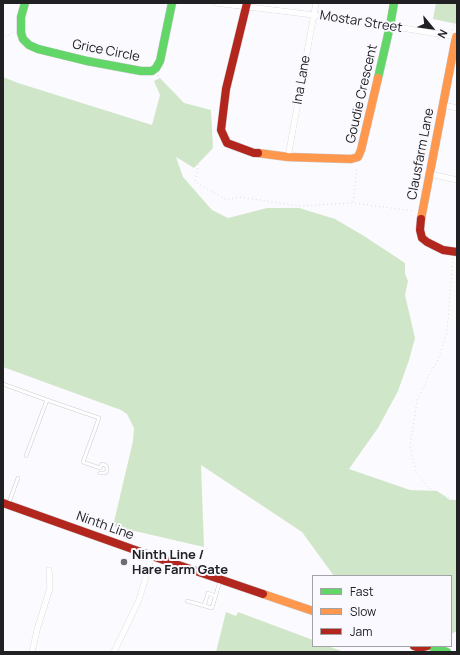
<!DOCTYPE html>
<style>
body{margin:0}
#map{position:relative;width:460px;height:655px;overflow:hidden;background:#fbfafe;font-family:Manrope,sans-serif}
canvas{display:block}
.frame{position:absolute;inset:0;border:4px solid #212123;pointer-events:none}
.legend{position:absolute;left:312px;top:575px;width:140px;height:72px;box-sizing:border-box;background:#faf9ff;border:1px solid #a3a3a7;margin:0;padding:5px 7px;list-style:none;font-size:12px;color:#212123}
.legend li{display:flex;align-items:center;gap:8px;height:20px}
.legend b{width:20px;border:1px solid #a3a3a7}
.north{position:absolute;left:412px;top:8px;width:40px;height:40px;-webkit-text-stroke:3px #faf9ff;paint-order:stroke;rotate:119deg;font-size:11px;font-weight:700;line-height:16px;text-align:center;color:#212123}
.north::after{content:'';display:block;margin:auto;width:14px;height:18px;background:#212123;clip-path:polygon(50% 0,100% 100%,50% 72%,0 100%)}
</style>
<div id="map">
<canvas width="460" height="655"></canvas>
<div class="frame"></div>
<ul class="legend">
<li><b style="height:5px;background:#63d668"></b>Fast</li>
<li><b style="height:5px;background:#ff974d"></b>Slow</li>
<li><b style="height:5px;background:#b3261e"></b>Jam</li>
</ul>
<div class="north">N</div>
</div>
<script>
const ctx = document.querySelector('canvas').getContext('2d');
ctx.lineJoin = 'round';
function fill(path, color) {
  ctx.fillStyle = color;
  ctx.fill(path, 'evenodd');
}
function shape(rows) {
  const path = new Path2D();
  for (const r of rows) {
    path.moveTo(r[0], r[1]);
    for (let i = 2; i < r.length; i += 2) path.lineTo(r[i], r[i + 1]);
  }
  return path;
}
function trace(path, color, width, dash) {
  ctx.strokeStyle = color;
  ctx.lineWidth = width;
  ctx.lineCap = dash ? 'butt' : 'round';
  ctx.setLineDash(dash || []);
  ctx.stroke(path);
}
function drawText(font, color, halo, rows, align = 'center') {
  ctx.font = font + ' Manrope,sans-serif';
  ctx.lineWidth = 4;
  ctx.setLineDash([]);
  ctx.textBaseline = 'middle';
  ctx.strokeStyle = halo;
  ctx.fillStyle = color;
  for (const [text, x, y, turn = 0] of rows) {
    ctx.save();
    ctx.translate(x, y);
    ctx.rotate((+turn || 0) * Math.PI / 180);
    ctx.textAlign = isNaN(turn) ? turn : align;
    if (halo) ctx.strokeText(text, 0, 0);
    ctx.fillText(text, 0, 0);
    ctx.restore();
  }
}
fill(shape([
 [436,3,457,3,457,24,433,19],
 [3,77,18,83,152,125,160,95,154,81,160,78,184,103,211,110,213,148,194,168,176,157,183,177,212,210,228,218,267,208,299,208,335,219,364,236,405,263,405,274,408,281,405,295,415,338,409,360,398,391,378,428,349,469,410,490,437,491,450,500,457,500,457,631,451,634,451,576,334,576,302,532,201,465,204,547,113,526,133,441,134,428,127,414,121,410,3,367],
 [226,612,236,616,238,612,313,640,313,646,328,646,344,652,216,652]
]), '#d0e6c9');
const lane = shape([
 [3,384,47,400,26,456],
 [47,400,99,418,83,462,100,468,102,464,105,465,107,467,107,471,105,473,100,473],
 [8,505,18,478],
 [187,601,212,608,220,581],
 [204,606,208,593,215,596]
]);
const street = shape([
 [216,3,314,15,390,26,457,37],
 [443,105,457,108],
 [288,157,316,3],
 [430,174,457,180],
 [32,652,37,630,50,588,49,570],
 [114,652,139,600,152,556]
]);
const fast = shape([
 [25,3,21,17,21,33,23,39,29,45,38,49,87,61,141,71,152,71,156,68,160,61,172,3],
 [378,78,390,26,394,3],
 [430,646,447,652]
]);
const slow = shape([
 [258,153,288,157,351,159,358,157,361,150,378,78],
 [421,219,456,37],
 [263,594,313,611]
]);
const jam = shape([
 [247,3,226,89,221,130,227,143,254,153,258,153],
 [421,219,420,230,422,238,427,242,443,250,457,252],
 [3,503,152,556,263,594],
 [414,646,419,648,427,646]
]);
trace(lane, '#cdcccf', 4);
trace(street, '#cdcccf', 6);
trace(fast, '#cdcccf', 9);
trace(slow, '#cdcccf', 9);
trace(jam, '#cdcccf', 9);
trace(shape([
 [452,30,457,15],
 [3,40,8,35,14,32],
 [158,75,163,97,171,112,205,133,214,131],
 [3,83,11,88,35,94,46,106,59,108,74,106,83,108,97,118,111,117,161,133,171,112],
 [205,133,195,182,227,200,239,197,301,206,353,203,414,211],
 [353,202,357,166],
 [453,258,447,333,437,362,429,375,417,401,410,446,416,472,429,488,457,502]
]), '#dcdbdd', 1, [1, 3]);
trace(lane, '#fefeff', 3);
trace(street, '#fefeff', 5.5);
trace(fast, '#63d668', 8);
trace(slow, '#ff974d', 8);
trace(jam, '#b3261e', 8);
for (const [x, y, r, color] of [
 [124,562,4,"#6d6d70"]
]) {
  const dot = new Path2D();
  dot.arc(x, y, r, 0, 2 * Math.PI);
  ctx.fillStyle = color;
  ctx.fill(dot);
  trace(dot, '#faf9ff', 1.5);
}
drawText('13px', '#212123', '#faf9ff', [
 ["Mostar Street",361,22,9],
 ["Grice Circle",106,51,11],
 ["Ina Lane",302,80,-80],
 ["Goudie Crescent",362,94,-77],
 ["Clausfarm Lane",421,154,-79],
 ["Ninth Line",105,526,20]
]);
drawText('bold 13px', '#212123', '#faf9ff', [
 ["Ninth Line /",132,555],
 ["Hare Farm Gate",132,570]
], 'left');
</script>
